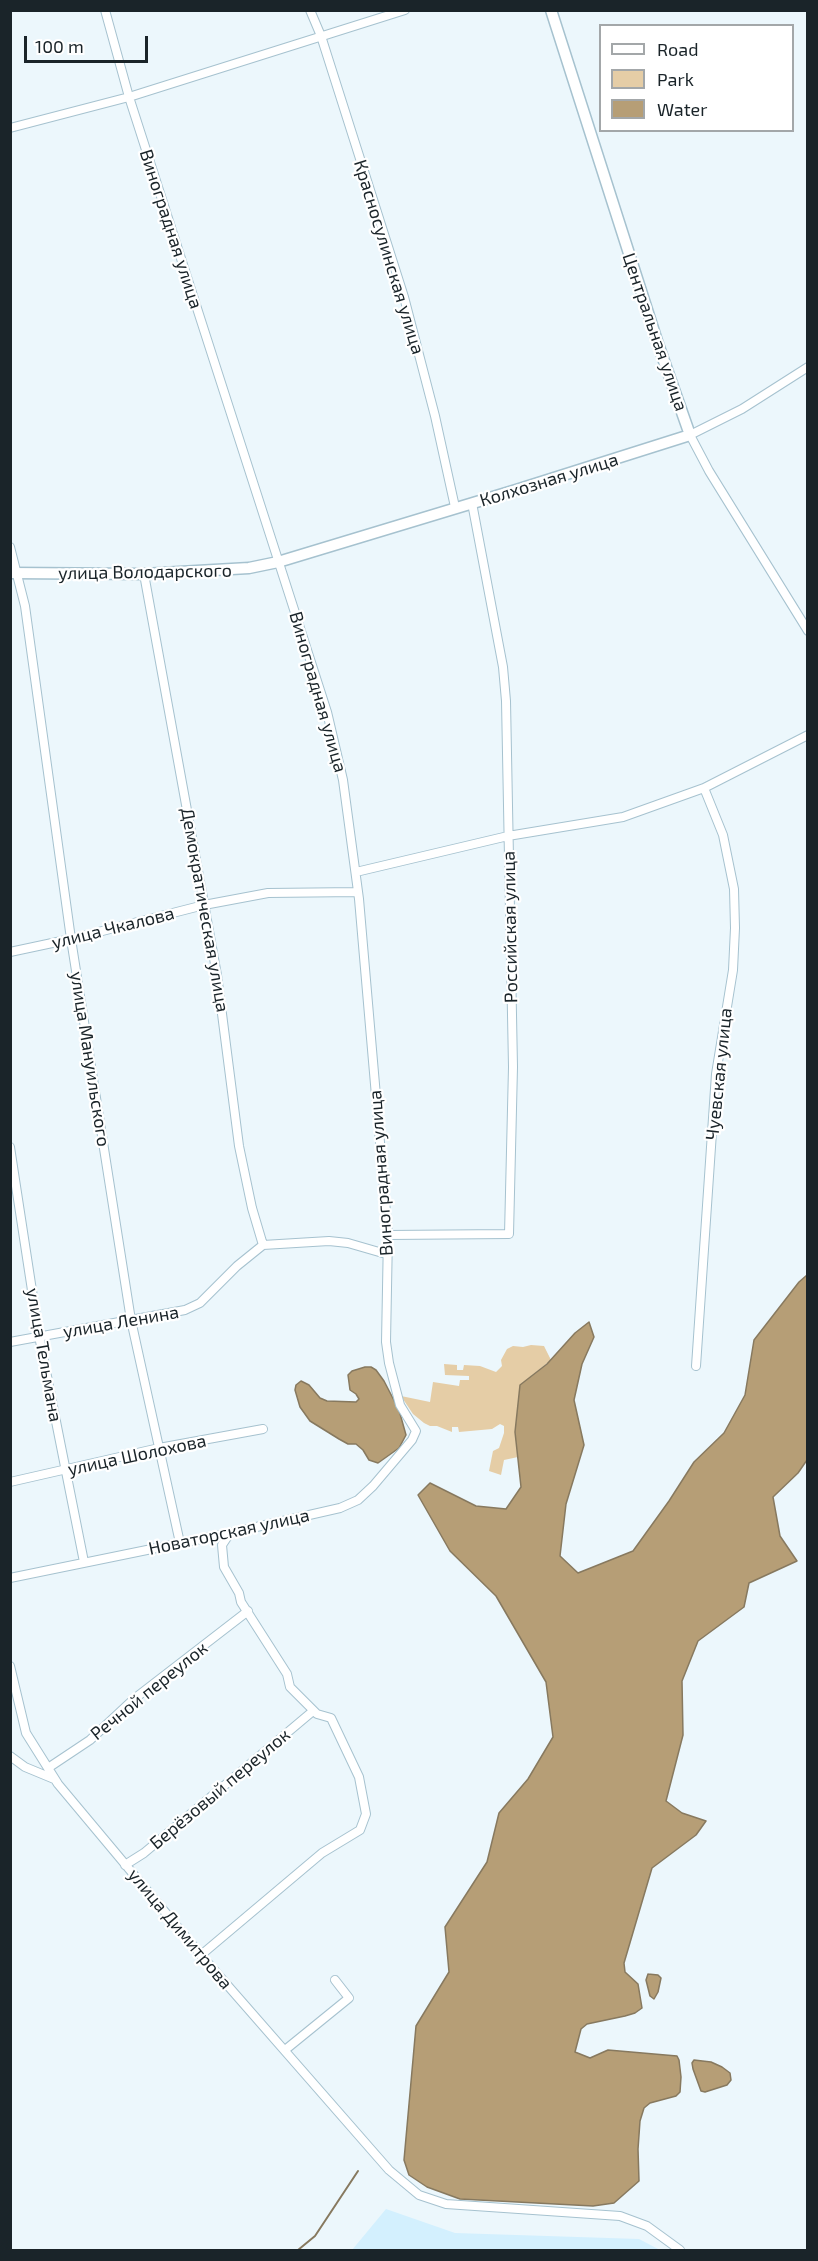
<!DOCTYPE html>
<meta charset="utf-8">
<style>
body{margin:0}
#map{position:relative;width:818px;height:2261px;overflow:hidden;background:#ecf7fc;font-family:"Exo 2",sans-serif}
canvas{display:block}
.frame{position:absolute;inset:0;border:12px solid #1a2429;pointer-events:none}
.legend{position:absolute;left:599px;top:24px;width:195px;height:108px;box-sizing:border-box;background:#fff;border:2px solid #a3a7a9;margin:0;padding:8px 10px;list-style:none;font-size:18px;color:#1a2429}
.legend li{display:flex;align-items:center;gap:12px;height:30px}
.legend b{width:30px;border:2px solid #a3a7a9}
.scale{position:absolute;left:24px;top:36px;width:124px;height:27px;box-sizing:border-box;border:3px solid #1a2429;border-top:0;padding-left:8px;font-size:18px;line-height:21px;white-space:nowrap;color:#1a2429;-webkit-text-stroke:4px #fff;paint-order:stroke}
</style>
<div id="map">
<canvas width="818" height="2261"></canvas>
<div class="frame"></div>
<ul class="legend">
<li><b style="height:8px;background:#fff"></b>Road</li>
<li><b style="height:16px;background:#e5cda6"></b>Park</li>
<li><b style="height:16px;background:#b69e76"></b>Water</li>
</ul>
<div class="scale">100 m</div>
</div>
<script>
const ctx = document.querySelector('canvas').getContext('2d');
ctx.lineJoin = 'round';
function fill(path, color) {
  ctx.fillStyle = color;
  ctx.fill(path, 'evenodd');
}
function shape(rows) {
  const path = new Path2D();
  for (const r of rows) {
    path.moveTo(r[0], r[1]);
    for (let i = 2; i < r.length; i += 2) path.lineTo(r[i], r[i + 1]);
  }
  return path;
}
function trace(path, color, width, dash) {
  ctx.strokeStyle = color;
  ctx.lineWidth = width;
  ctx.lineCap = dash ? 'butt' : 'round';
  ctx.setLineDash(dash || []);
  ctx.stroke(path);
}
function drawText(font, color, halo, rows, align = 'center') {
  ctx.font = font + ' "Exo 2",sans-serif';
  ctx.lineWidth = 4.5;
  ctx.setLineDash([]);
  ctx.textBaseline = 'middle';
  ctx.strokeStyle = halo;
  ctx.fillStyle = color;
  for (const [text, x, y, turn = 0] of rows) {
    ctx.save();
    ctx.translate(x, y);
    ctx.rotate((+turn || 0) * Math.PI / 180);
    ctx.textAlign = isNaN(turn) ? turn : align;
    if (halo) ctx.strokeText(text, 0, 0);
    ctx.fillText(text, 0, 0);
    ctx.restore();
  }
}
fill(shape([
 [386,2209,455,2233,639,2239,660,2250,352,2250]
]), '#d3f0fe');
fill(shape([
 [531,1345,544,1346,551,1360,520,1385,515,1432,518,1457,504,1460,501,1475,489,1471,493,1451,499,1448,504,1433,504,1426,500,1424,492,1429,459,1432,458,1427,452,1427,452,1432,437,1426,430,1426,424,1423,413,1414,401,1396,430,1402,433,1382,459,1386,460,1380,469,1380,469,1376,445,1375,444,1364,457,1365,457,1370,463,1370,464,1365,480,1366,496,1372,502,1366,501,1360,507,1349,513,1346,523,1347]
]), '#e5cda6');
const water = shape([
 [807,1275,807,1460,798,1473,773,1497,780,1536,797,1561,749,1583,744,1607,698,1641,682,1681,683,1735,666,1801,682,1813,706,1821,696,1835,652,1868,624,1963,625,1972,638,1984,642,2008,635,2013,625,2016,587,2024,581,2029,575,2052,590,2058,608,2050,677,2056,679,2060,681,2077,680,2092,676,2096,650,2103,644,2108,640,2121,638,2149,639,2181,614,2203,593,2206,460,2199,427,2187,409,2175,404,2160,416,2026,449,1972,445,1927,487,1862,499,1813,528,1779,553,1737,546,1682,496,1596,450,1551,418,1495,430,1483,476,1506,506,1509,521,1487,515,1432,520,1385,547,1364,575,1333,589,1322,594,1337,582,1364,574,1400,584,1445,566,1504,560,1556,578,1573,633,1551,669,1501,694,1462,724,1433,745,1395,754,1340,799,1282,807,1275],
 [365,1367,371,1367,376,1370,384,1381,399,1410,406,1435,399,1448,378,1463,369,1460,363,1450,356,1444,348,1444,339,1439,310,1421,300,1407,295,1390,296,1385,301,1381,309,1385,320,1398,327,1401,356,1402,359,1399,356,1394,350,1390,348,1375,352,1371,365,1367],
 [648,1974,658,1975,661,1978,658,1992,654,1999,650,1996,646,1980,648,1974],
 [694,2060,711,2062,722,2067,730,2073,731,2080,727,2085,705,2092,701,2091,693,2069,692,2063,694,2060]
]);
fill(water, '#b69e76');
trace(water, '#87795f', 1.5);
trace(shape([
 [298,2250,315,2236,358,2171]
]), '#87795f', 2);
const minor = shape([
 [310,10,321,36,404,297,435,416,455,507],
 [10,128,129,97,405,10],
 [808,367,742,409,690,435,709,471,808,631],
 [10,547,25,606,71,939,131,1320,180,1543],
 [144,574,217,975,239,1146,252,1208,263,1245],
 [356,872,508,836,623,817,704,788,808,735],
 [10,952,71,939,204,905,268,893,358,892],
 [10,1147,39,1336,84,1562],
 [388,1235,509,1234,513,1067,506,701,503,667,472,503],
 [10,1342,185,1310,200,1303,237,1266,263,1245,329,1241,348,1243,386,1254],
 [696,1366,716,1074,733,970,735,928,734,889,723,835,704,788],
 [10,1482,159,1448,263,1429],
 [10,1578,230,1533,340,1508,358,1500,373,1486,412,1440,416,1431,400,1405,389,1363,386,1342,388,1235,359,899,343,780,327,712,129,97,105,10],
 [10,1666,26,1733,58,1784,201,1955,389,2170,419,2195,446,2204,620,2216,647,2226,680,2250],
 [10,1756,25,1767,54,1779],
 [48,1768,90,1740,134,1699,248,1611],
 [125,1865,144,1853,313,1711],
 [201,1955,322,1853,360,1830,366,1814,359,1777,331,1718,317,1714,290,1687,287,1674,241,1602,239,1593,224,1567,222,1545,230,1533],
 [285,2050,349,1998,335,1980]
]);
const tertiary = shape([
 [10,573,144,574,249,568,278,562,516,490,690,435,658,344,551,10]
]);
trace(minor, '#a6c2cf', 10);
trace(tertiary, '#a6c2cf', 13);
trace(minor, '#fff', 8);
trace(tertiary, '#fff', 10);
drawText('18px', '#1a2429', '#fff', [
 ["Виноградная улица",171,229,72],
 ["Красносулинская улица",389,257,73],
 ["Центральная улица",655,332,71],
 ["Колхозная улица",549,480,-17],
 ["улица Володарского",145,572,-1],
 ["Виноградная улица",318,692,74],
 ["Демократическая улица",205,910,80],
 ["Российская улица",510,927,-91],
 ["улица Чкалова",113,928,-14],
 ["улица Мануильского",90,1059,81],
 ["Чуевская улица",719,1074,-84],
 ["Виноградная улица",381,1173,-94],
 ["улица Ленина",121,1322,-10],
 ["улица Тельмана",44,1355,80],
 ["улица Шолохова",137,1455,-12],
 ["Новаторская улица",229,1532,-12],
 ["Речной переулок",149,1691,-39],
 ["Берёзовый переулок",220,1789,-40],
 ["улица Димитрова",180,1929,50]
]);
</script>
